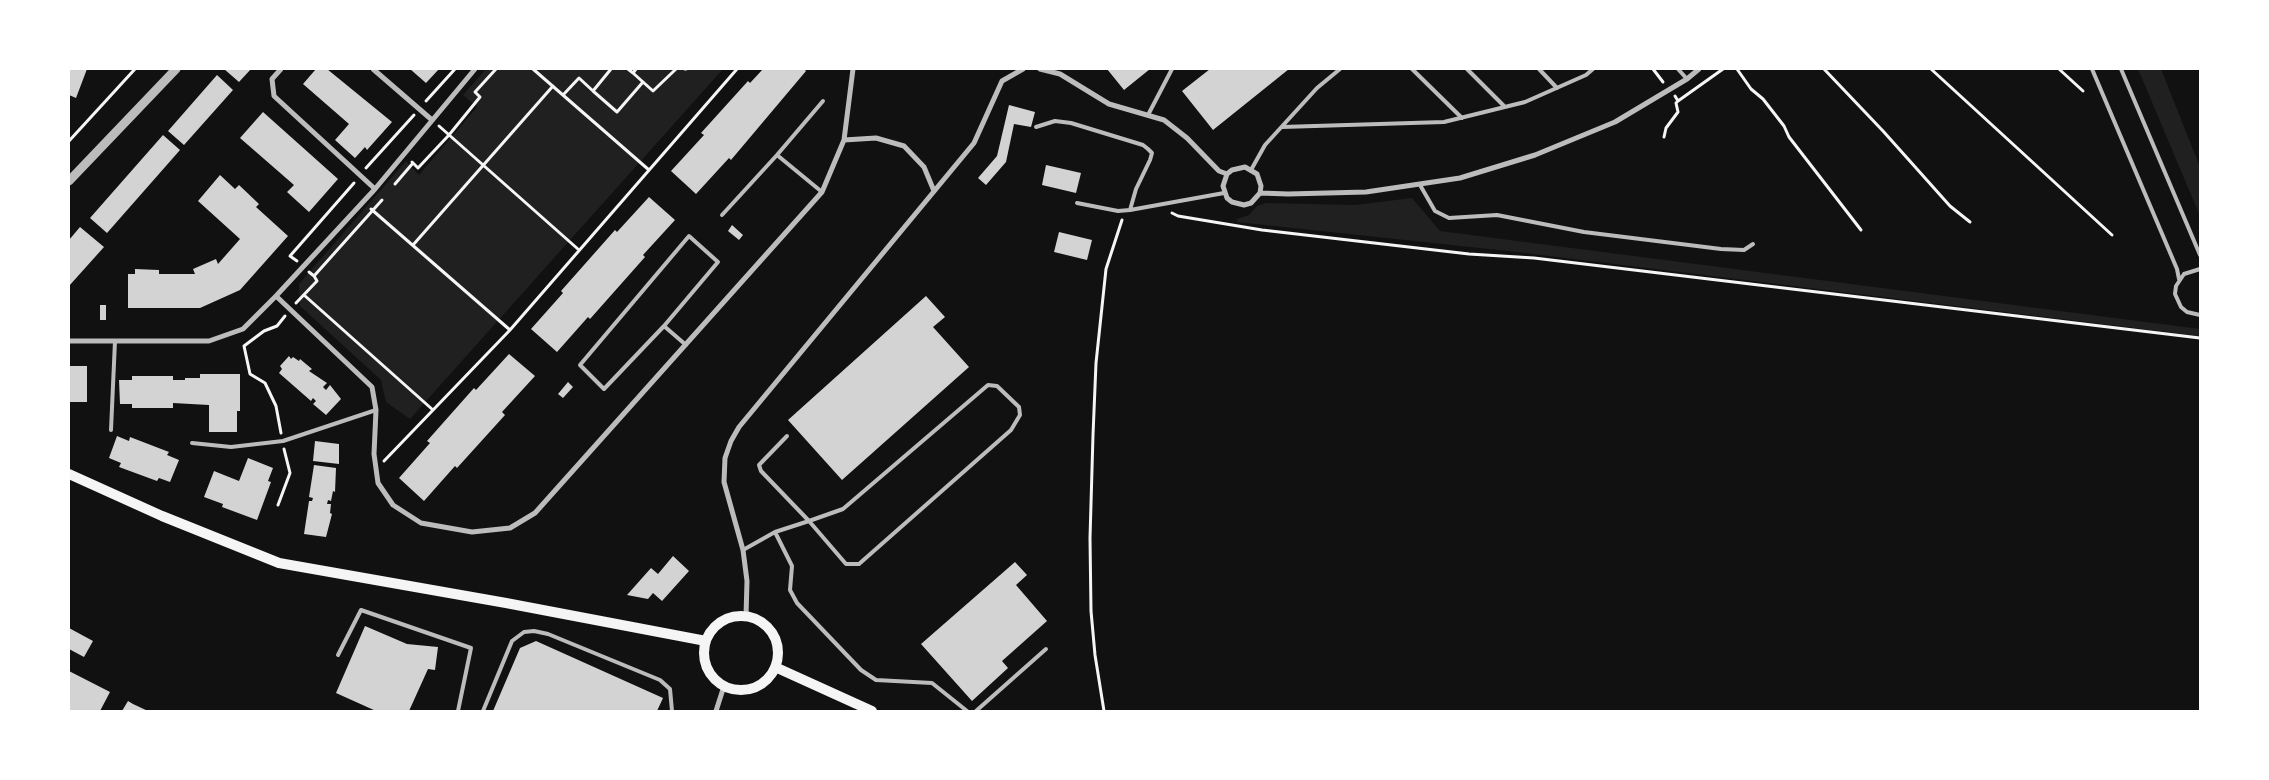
<!DOCTYPE html>
<style>
body{margin:0}
#map{position:relative;width:2269px;height:780px;overflow:hidden;background:#111;font-family:Barlow,sans-serif}
canvas{display:block}
.frame{position:absolute;inset:0;border:70px solid #fff;pointer-events:none}
</style>
<div id="map">
<canvas width="2269" height="780"></canvas>
<div class="frame"></div>
</div>
<script>
const ctx = document.querySelector('canvas').getContext('2d');
ctx.lineJoin = 'round';
function fill(path, color) {
  ctx.fillStyle = color;
  ctx.fill(path, 'evenodd');
}
function shape(rows) {
  const path = new Path2D();
  for (const r of rows) {
    if (r.length === 3) {
      path.moveTo(r[0] + r[2], r[1]);
      path.arc(r[0], r[1], r[2], 0, 2 * Math.PI);
      continue;
    }
    path.moveTo(r[0], r[1]);
    for (let i = 2; i < r.length; i += 2) path.lineTo(r[i], r[i + 1]);
  }
  return path;
}
function trace(path, color, width, dash) {
  ctx.strokeStyle = color;
  ctx.lineWidth = width;
  ctx.lineCap = dash ? 'butt' : 'round';
  ctx.setLineDash(dash || []);
  ctx.stroke(path);
}
fill(shape([
 [486,69,723,69,410,419,386,402,381,380,300,306,299,284,406,161,419,175,477,107,463,95],
 [2138,69,2161,69,2200,167,2200,216],
 [1412,198,1440,231,2200,329,2200,336,1517,252,1237,222,1237,219,1249,215,1257,206,1266,203,1355,205]
]), '#202020');
fill(shape([
 [69,69,87,69,76,98,69,95],
 [224,69,251,69,239,82],
 [316,69,327,69,392,122,367,150,365,147,355,158,335,140,349,124,303,84],
 [410,69,439,69,426,83],
 [763,69,804,69,806,71,731,160,729,158,696,194,671,171,704,135,701,133,748,81,750,83],
 [1107,69,1150,69,1124,90],
 [1210,69,1289,69,1213,130,1182,91],
 [217,75,233,90,184,145,168,131],
 [1009,105,1035,112,1031,127,1014,124,1006,162,986,185,978,178,997,156],
 [263,112,338,179,309,212,287,192,294,185,240,138],
 [163,135,180,150,107,233,90,218],
 [1046,165,1081,173,1076,193,1042,185],
 [220,175,235,189,239,185,259,204,256,207,288,236,240,290,200,308,128,308,128,274,135,274,135,269,159,270,159,274,195,274,193,269,216,259,218,264,240,239,198,201],
 [649,197,675,220,643,255,645,257,590,319,588,317,557,352,531,329,563,293,561,291,615,230,617,232],
 [732,225,743,235,739,240,728,231],
 [80,227,104,247,69,286,69,240],
 [1059,232,1092,240,1087,260,1054,252],
 [926,296,945,317,933,327,969,367,842,480,788,420],
 [100,305,106,305,106,320,100,320],
 [509,354,535,376,502,412,505,415,457,468,455,466,424,501,399,478,430,443,427,441,474,388,476,390],
 [289,356,291,359,293,357,299,361,300,359,312,369,309,371,327,383,323,387,326,390,330,385,341,399,326,415,313,404,316,401,313,398,311,401,279,373,282,369,280,366],
 [69,366,87,366,87,402,69,402],
 [200,374,240,374,240,411,237,411,237,432,209,432,209,405,173,403,173,408,132,408,132,404,120,404,119,380,132,380,132,376,173,376,173,380,185,380,185,378,200,378],
 [568,382,573,387,563,398,558,394],
 [117,436,129,441,130,437,169,452,167,455,179,460,170,482,159,478,157,481,119,467,121,463,109,458],
 [315,441,339,444,339,464,313,461],
 [248,458,273,468,268,481,271,482,257,520,222,507,223,504,204,497,214,471,239,481],
 [314,465,336,468,335,492,333,491,331,501,328,500,327,504,331,504,330,513,332,514,326,537,304,534,309,501,312,501,313,498,309,497],
 [673,556,689,571,662,601,653,593,648,599,627,595,651,568,658,574],
 [1015,562,1027,575,1016,585,1047,621,1002,661,1008,668,972,701,921,644],
 [365,626,407,644,438,647,435,670,428,669,409,711,376,711,336,693],
 [69,628,93,641,84,657,69,649],
 [536,641,663,698,657,711,493,711,520,648],
 [69,671,110,692,100,711,69,711],
 [128,701,133,704,148,711,122,711]
]), '#d3d3d3');
trace(shape([
 [533,69,649,170],
 [628,69,633,73,636,69],
 [685,69,686,69],
 [1653,69,1663,82],
 [1737,69,1751,89,1763,99,1784,126,1789,137,1861,230],
 [1824,69,1883,131,1950,206,1970,222],
 [1931,69,2112,235],
 [2059,69,2083,91],
 [633,73,653,91,676,69],
 [593,91,617,112,643,82],
 [563,95,579,78,593,91,611,69],
 [1675,96,1678,101,1723,69],
 [426,101,455,69],
 [439,126,579,250],
 [1664,137,1666,128,1678,112,1676,103,1678,101],
 [69,141,135,69],
 [412,162,418,168,449,135,480,97,475,92,496,69],
 [366,168,414,115],
 [395,184,413,163],
 [371,209,510,330,384,461],
 [1172,213,1178,216,1262,230,1469,254,1534,258,2200,338],
 [413,245,553,86],
 [297,261,290,256,354,183],
 [309,272,314,276,382,200],
 [304,295,433,410],
 [296,303,317,281,314,276],
 [510,330,737,69],
 [281,433,276,406,265,383,250,374,244,346,264,331,277,326,285,316],
 [278,505,290,473,284,449],
 [1104,711,1095,655,1091,611,1090,538,1093,435,1096,363,1106,269,1122,220]
]), '#f5f5f5', 3);
trace(shape([
 [1412,69,1462,118],
 [1467,69,1505,107],
 [1539,69,1557,88],
 [1678,69,1687,79],
 [2092,69,2177,269,2179,279],
 [2121,69,2200,255],
 [1148,115,1172,69],
 [1036,127,1055,121,1071,123,1143,145,1148,149,1152,153,1150,160,1136,189,1130,210],
 [1282,127,1444,122,1525,102,1586,75,1593,69],
 [777,155,823,101],
 [1251,170,1265,145,1317,88,1340,69],
 [1420,185,1435,211,1449,218,1497,215,1584,232,1721,249,1744,250,1753,244],
 [1077,203,1118,211,1130,210,1224,193],
 [722,215,777,155,822,192],
 [2200,269,2184,274,2176,286,2175,294,2181,307,2187,312,2200,315],
 [664,326,718,262,689,236,580,365,604,389,664,326,686,345],
 [111,430,115,341],
 [192,443,231,447,283,441,376,410],
 [775,532,809,521,843,509,988,385,997,386,1019,407,1020,415,1011,430,859,564,846,564,809,521,761,471,759,465,787,436],
 [743,550,775,532,792,566,790,590,797,603,861,670,876,680,932,683,967,711],
 [338,655,361,610,471,648,458,711],
 [483,711,512,641,524,632,534,631,548,634,660,680,670,689,672,711],
 [976,711,1046,649]
]), '#bcbcbc', 4);
trace(shape([
 [281,69,272,79,274,96,375,189],
 [373,69,432,120],
 [1040,69,1060,74,1109,104,1164,120,1187,138,1219,171,1227,174,1223,186,1227,198,1232,202,1244,205,1251,203,1260,193],
 [844,140,876,138,904,146,924,167,934,191],
 [1227,174,1232,170,1245,167,1257,174,1261,186,1260,193,1288,194,1366,192,1460,178,1535,155,1615,122,1687,79,1699,69],
 [276,296,372,387,376,410,374,454,378,483,393,505,421,523,472,532,510,528,535,513,822,192,844,140,853,69],
 [69,341,209,341,243,329,276,296,375,189,475,69],
 [746,616,747,581,743,550,724,482,725,458,731,441,739,427,974,143,1002,81,1023,69],
 [716,711,724,686]
]), '#bcbcbc', 5);
trace(shape([
 [69,181,176,69]
]), '#bcbcbc', 9);
trace(shape([
 [69,474,162,516,279,563,506,603,706,641],
 [741,653,37],
 [775,667,872,711]
]), '#f5f5f5', 10);
</script>
